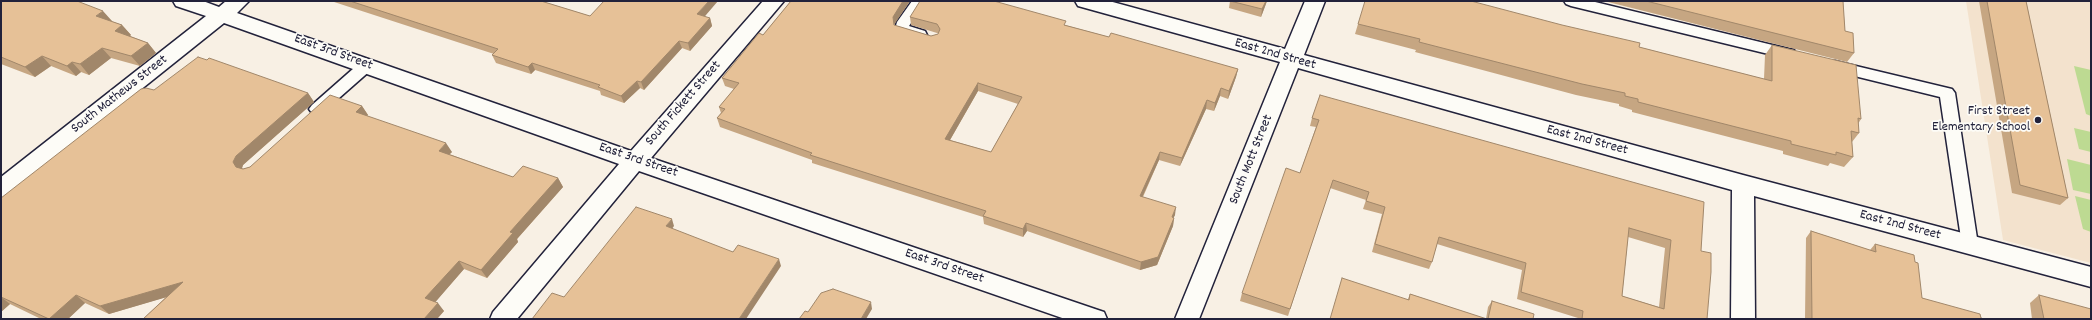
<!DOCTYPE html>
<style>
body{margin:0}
#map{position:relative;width:2092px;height:320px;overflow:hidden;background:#f8f0e4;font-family:Dekko,sans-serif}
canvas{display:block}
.frame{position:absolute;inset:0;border:2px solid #22223b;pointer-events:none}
</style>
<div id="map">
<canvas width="2092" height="320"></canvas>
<div class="frame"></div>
</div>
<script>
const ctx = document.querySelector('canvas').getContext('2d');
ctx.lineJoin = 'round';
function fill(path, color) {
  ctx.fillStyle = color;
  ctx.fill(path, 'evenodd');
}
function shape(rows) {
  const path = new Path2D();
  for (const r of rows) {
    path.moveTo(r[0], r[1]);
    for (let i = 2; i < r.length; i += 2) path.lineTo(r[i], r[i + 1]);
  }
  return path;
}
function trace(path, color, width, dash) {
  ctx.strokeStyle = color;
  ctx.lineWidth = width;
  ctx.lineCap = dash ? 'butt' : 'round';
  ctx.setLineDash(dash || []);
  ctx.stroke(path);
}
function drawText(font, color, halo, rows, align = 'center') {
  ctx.font = font + ' Dekko,sans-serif';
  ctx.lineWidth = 3.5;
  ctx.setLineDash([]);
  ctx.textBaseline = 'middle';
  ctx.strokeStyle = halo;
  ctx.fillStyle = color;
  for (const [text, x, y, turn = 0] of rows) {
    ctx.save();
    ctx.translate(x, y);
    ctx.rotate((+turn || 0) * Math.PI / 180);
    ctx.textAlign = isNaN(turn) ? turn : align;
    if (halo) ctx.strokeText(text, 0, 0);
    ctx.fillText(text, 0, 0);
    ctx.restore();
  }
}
fill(shape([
 [1966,1,2091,1,2091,263,2003,240]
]), '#f3e2cd');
fill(shape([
 [2074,66,2091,70,2091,116,2086,114],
 [2074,128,2091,132,2091,152,2079,149],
 [2067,159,2091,165,2091,194,2073,190],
 [2075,196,2091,200,2091,232,2083,229]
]), '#bdda92');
const lane = shape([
 [912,1,926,1,909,26,925,31,927,35,925,39,920,40,897,33,895,29,897,22,912,1],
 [1564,1,1591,1,1789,49,1794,50,1796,54,1794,58,1789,59,1571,6,1566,4,1564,1],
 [367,60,372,61,374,65,372,69,322,113,317,115,312,113,309,109,312,105,362,61,367,60],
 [1835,61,1952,89,1955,93,1978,245,1976,250,1970,252,1964,250,1962,245,1940,97,1830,70,1828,66,1830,62,1835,61]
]);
const street = shape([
 [173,1,203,1,219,7,226,1,249,1,237,13,631,151,763,1,784,1,651,158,1095,309,1104,312,1107,319,1065,319,639,171,517,319,490,319,493,312,619,164,224,23,9,195,1,198,1,177,206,16,176,6,173,1],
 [1075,1,1109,1,1285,49,1305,1,1325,1,1304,55,1743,175,2091,267,2091,287,1754,196,1755,319,1731,319,1732,190,1298,68,1199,319,1175,319,1280,62,1078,6,1075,1]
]);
trace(lane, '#22223b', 3);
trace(street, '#22223b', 3);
fill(lane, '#fdfcf7');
fill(street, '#fdfcf7');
fill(shape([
 [1,1,112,21,111,21,122,25,131,35,130,36,148,43,156,53,140,66,111,58,89,75,81,72,76,76,51,66,35,77,1,64],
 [331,1,541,1,590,16,704,17,710,18,712,26,690,51,682,48,644,90,640,88,624,103,601,95,600,91,535,70,531,74,496,63,492,55,494,54],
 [791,1,910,1,894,24,894,25,931,36,938,34,938,33,937,33,911,25,910,17,1065,25,1109,37,1238,69,1236,77,1228,99,1220,96,1214,111,1206,109,1180,166,1159,160,1143,197,1175,215,1173,218,1174,218,1173,226,1157,265,1140,270,1027,231,1023,237,984,224,983,217,812,163,812,160,720,127,717,118,721,113,719,107,734,89,725,86,722,78,763,35],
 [978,91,1018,104,991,152,950,140],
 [1230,1,1267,1,1261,17,1229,8],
 [1604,1,1843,1,1845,31,1854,53,1847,62],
 [1979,1,2026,1,2068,198,2060,205,2012,193],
 [1358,24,1639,47,1764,79,1765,55,1772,45,1861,119,1858,124,1859,133,1852,142,1853,157,1844,167,1830,163,1828,166,1783,154,1783,151,1632,112,1632,110,1619,106,1619,104,1576,95,1415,52,1416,50,1355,34],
 [154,90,308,93,314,102,243,165,242,168,243,169,250,167,362,106,368,115,367,116,452,152,449,154,513,177,558,178,563,187,517,239,518,242,487,278,464,269,435,302,444,311,437,319,143,319,166,297,109,314,85,303,68,319,41,319,10,304,1,312,1,198],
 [1320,95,1701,251,1707,319,1578,319,1578,318,1517,299,1522,270,1437,244,1432,262,1429,269,1372,252,1382,214,1363,209,1366,200,1330,188,1288,316,1240,301,1242,293,1300,173,1316,127,1310,126,1312,118],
 [1628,237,1665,248,1659,307,1622,296],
 [1811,231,1870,250,1875,244,1922,298,1984,319,1805,319,1806,238],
 [1410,294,1486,319,1488,307,1492,301,1533,319,1330,319,1408,299],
 [2039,295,2091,319,2032,319,2030,303]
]), '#c6a682');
fill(shape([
 [709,1,718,1,700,22,697,14],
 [903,1,910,1,894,25,893,17],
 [1266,1,1267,1,1261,17,1262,9],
 [103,11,112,21,105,26,96,16],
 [710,18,712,26,690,51,688,43],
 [122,25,131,35,124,41,115,31],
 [679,41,682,48,644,90,641,82],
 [148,43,156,53,140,66,131,56],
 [102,48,111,58,89,75,80,64],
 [42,56,51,66,35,77,25,67],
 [72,62,81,72,76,76,67,66],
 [532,63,535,70,531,74,528,67],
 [1238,69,1236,77,1228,99,1229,91],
 [637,81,640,88,624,103,621,96],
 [978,83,978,91,946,147,945,139],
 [1221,88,1220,96,1214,111,1215,103],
 [308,93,314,102,243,165,241,171,236,167,233,162,236,156],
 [1207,100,1206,109,1180,166,1182,158],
 [362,106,368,115,362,121,356,112],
 [446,143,452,152,445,159,439,151],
 [1160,152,1159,160,1139,204,1140,196],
 [558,178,563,187,517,239,518,242,487,278,481,270,510,232],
 [1176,207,1175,215,1170,225,1172,217],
 [1174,218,1173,226,1157,265,1140,270,1141,262],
 [672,219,674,226,669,233,666,226],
 [1026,223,1027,231,1023,237,1023,229],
 [779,259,781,266,746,319,739,319],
 [459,261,464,269,432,306,425,298],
 [183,282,191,290,109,314,100,306],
 [76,295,85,303,68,319,49,319],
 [1,297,10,304,1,312],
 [871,302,872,309,866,319,861,319],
 [438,303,444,311,437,319,424,319]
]), '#a1876a');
const building = shape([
 [1,1,77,1,103,11,96,16,122,25,115,31,148,43,131,56,102,48,80,64,72,62,67,66,42,56,25,67,1,57,1,1],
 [350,1,541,1,590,16,604,1,709,1,697,14,710,18,688,43,679,41,641,82,637,81,621,96,598,87,600,85,532,63,528,67,492,55,498,49,350,1],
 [791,1,903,1,893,17,894,25,931,36,938,34,940,29,937,24,910,17,920,1,994,1,1066,21,1064,25,1109,37,1111,33,1238,69,1229,91,1221,88,1215,103,1207,100,1182,158,1160,152,1140,196,1176,207,1172,217,1174,218,1158,257,1141,262,1026,223,1023,229,983,216,986,211,810,155,812,153,717,118,725,109,719,107,739,83,722,78,759,33,763,35,791,1],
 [978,83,1022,97,991,152,945,139,978,83],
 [1230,1,1266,1,1262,9,1230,1],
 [1365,1,1471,1,1562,25,1640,43,1639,47,1772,81,1772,45,1856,65,1861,119,1858,118,1859,133,1851,131,1853,157,1836,152,1836,155,1791,144,1791,141,1638,102,1638,99,1625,96,1625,93,1582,84,1419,42,1420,39,1358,24,1365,1],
 [1646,1,1843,1,1845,31,1853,33,1854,53,1646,1],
 [1987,1,2026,1,2068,198,2020,185,1987,1],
 [198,57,207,60,209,58,308,93,236,156,233,162,236,167,243,169,250,167,330,95,362,106,356,112,446,143,439,151,513,177,523,166,558,178,510,232,513,233,481,270,459,261,425,298,438,303,424,319,143,319,183,282,100,306,76,295,49,319,1,297,1,198,141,89,146,88,154,90,198,57],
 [1320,95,1704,202,1701,251,1711,253,1711,272,1707,319,1582,319,1583,311,1521,292,1526,263,1439,237,1432,262,1375,244,1385,207,1366,201,1369,192,1333,180,1290,309,1242,293,1286,168,1300,173,1319,120,1312,118,1320,95],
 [1629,228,1671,240,1664,309,1622,296,1629,228],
 [636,207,672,219,666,226,733,252,738,245,779,259,739,319,532,319,552,293,564,297,636,207],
 [1811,231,1876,252,1875,244,1914,255,1915,262,1918,263,1922,298,1980,314,1981,318,1984,319,1812,319,1811,231],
 [1342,278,1409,300,1410,294,1487,319,1330,319,1342,278],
 [833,289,871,302,861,319,799,319,805,311,808,312,821,293,833,289],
 [2039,295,2091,309,2091,319,2044,319,2039,295],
 [1492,301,1534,314,1533,319,1488,319,1492,301]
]);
fill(building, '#e6c197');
trace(building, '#a1876a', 1);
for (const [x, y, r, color] of [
 [2038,120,4,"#22223b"]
]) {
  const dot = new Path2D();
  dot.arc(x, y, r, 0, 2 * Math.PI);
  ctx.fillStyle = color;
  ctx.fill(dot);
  trace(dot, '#fdfcf7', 1.5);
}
drawText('14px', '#22223b', '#fdfcf7', [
 ["East 3rd Street",333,53,20],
 ["East 2nd Street",1275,55,16],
 ["South Mathews Street",120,95,-38],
 ["South Fickett Street",684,104,-49],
 ["East 2nd Street",1587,141,15],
 ["South Mott Street",1252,160,-68],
 ["East 3rd Street",638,161,19],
 ["East 2nd Street",1900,226,15],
 ["East 3rd Street",944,267,19]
]);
drawText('14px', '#22223b', '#fdfcf7', [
 ["First Street",2030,112],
 ["Elementary School",2030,128]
], 'right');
</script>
